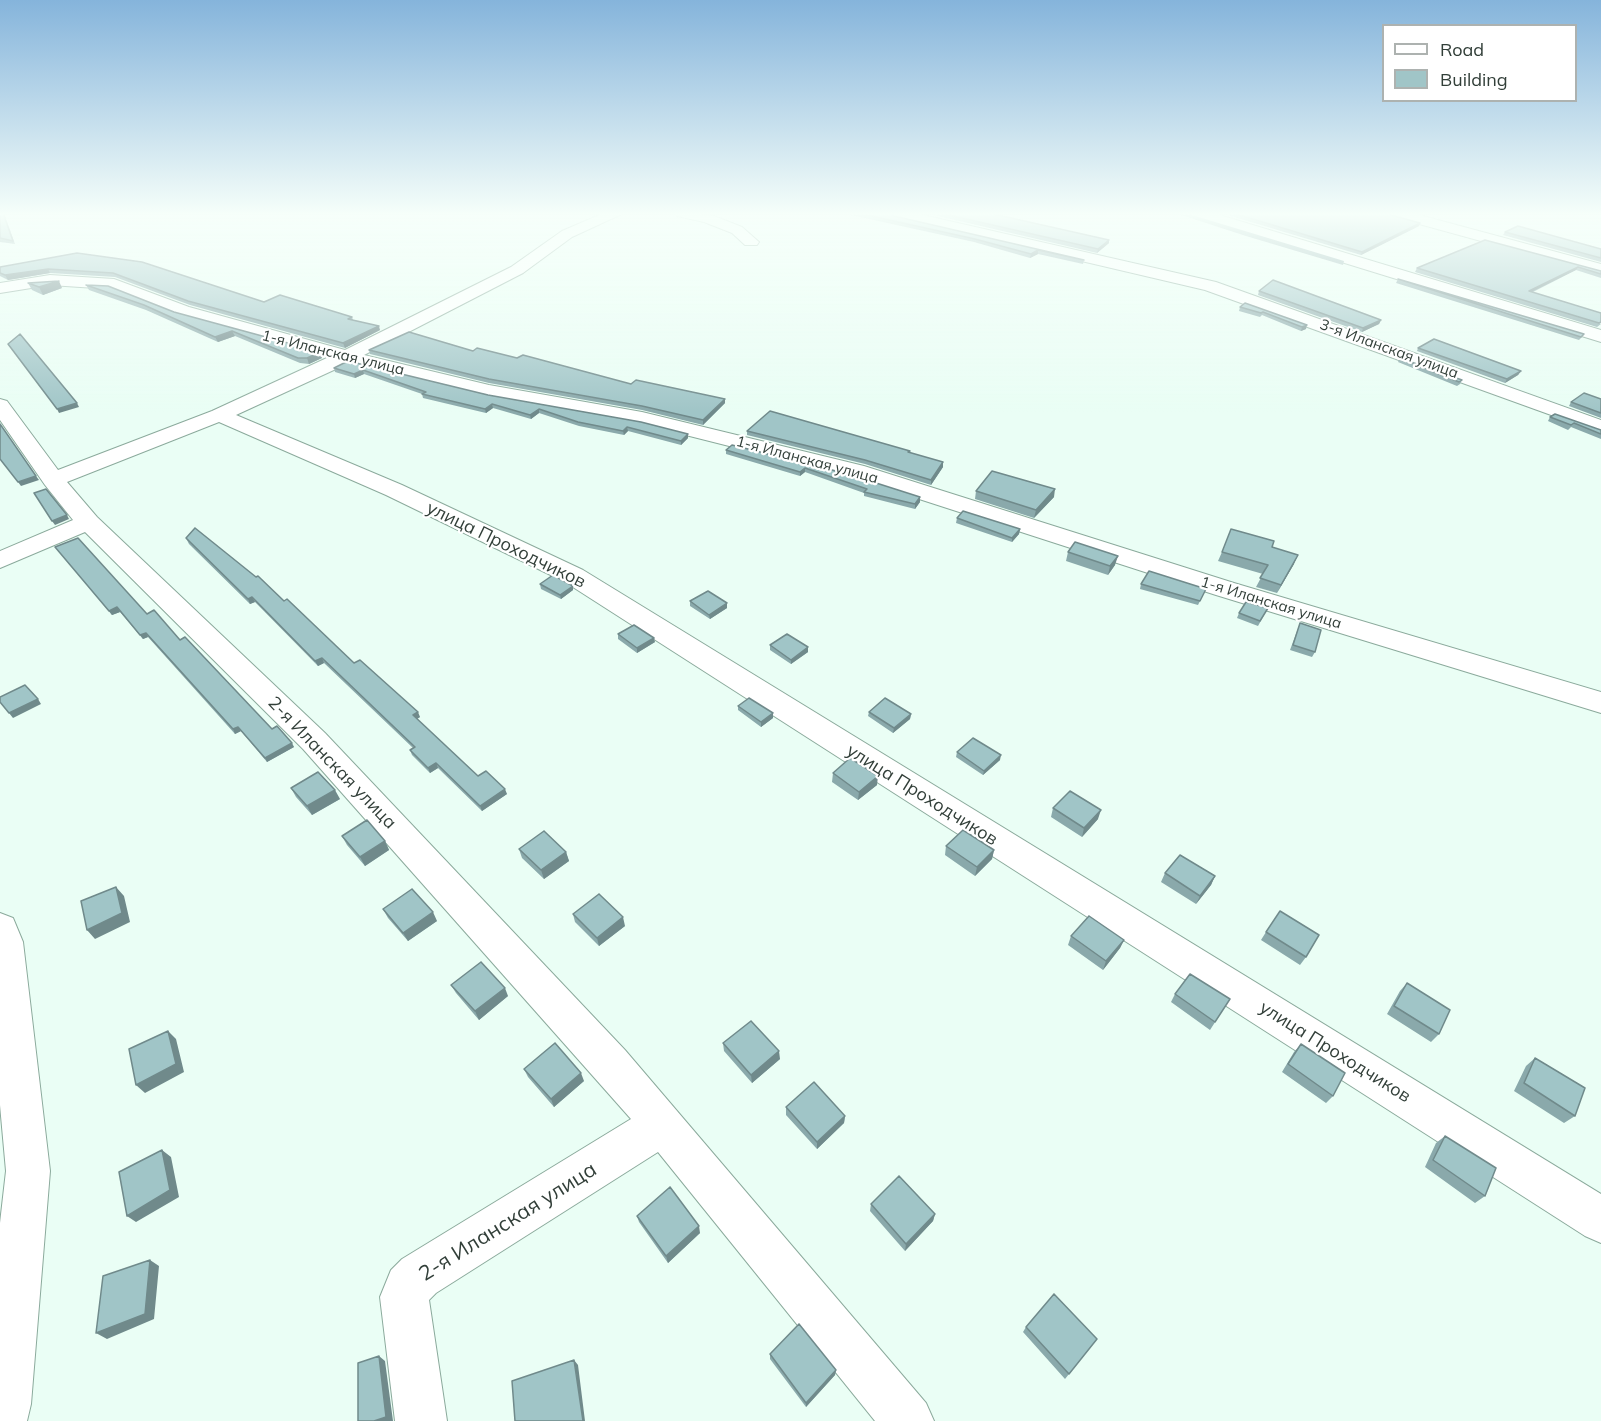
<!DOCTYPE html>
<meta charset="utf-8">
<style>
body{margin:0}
#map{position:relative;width:1601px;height:1421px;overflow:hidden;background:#eafef5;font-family:Mulish,sans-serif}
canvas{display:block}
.legend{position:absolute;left:1382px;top:24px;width:195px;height:78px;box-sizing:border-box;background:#fff;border:2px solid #adb2b0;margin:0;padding:8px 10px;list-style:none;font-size:18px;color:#323f39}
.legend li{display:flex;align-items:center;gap:12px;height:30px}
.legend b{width:30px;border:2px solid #adb2b0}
</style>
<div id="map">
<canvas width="1601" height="1421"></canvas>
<ul class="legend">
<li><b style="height:8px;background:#fff"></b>Road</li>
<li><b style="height:16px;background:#a0c5c7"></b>Building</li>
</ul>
</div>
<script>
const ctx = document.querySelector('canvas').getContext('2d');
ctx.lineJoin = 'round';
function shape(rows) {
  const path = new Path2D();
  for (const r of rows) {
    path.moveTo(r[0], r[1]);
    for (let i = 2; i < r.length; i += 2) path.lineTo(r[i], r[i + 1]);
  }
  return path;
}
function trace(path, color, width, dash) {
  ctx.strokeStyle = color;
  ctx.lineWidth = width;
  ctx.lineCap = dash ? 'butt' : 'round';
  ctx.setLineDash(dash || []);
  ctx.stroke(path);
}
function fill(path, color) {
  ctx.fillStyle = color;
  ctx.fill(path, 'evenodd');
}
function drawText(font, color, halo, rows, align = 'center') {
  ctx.font = font + ' Mulish,sans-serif';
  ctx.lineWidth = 4.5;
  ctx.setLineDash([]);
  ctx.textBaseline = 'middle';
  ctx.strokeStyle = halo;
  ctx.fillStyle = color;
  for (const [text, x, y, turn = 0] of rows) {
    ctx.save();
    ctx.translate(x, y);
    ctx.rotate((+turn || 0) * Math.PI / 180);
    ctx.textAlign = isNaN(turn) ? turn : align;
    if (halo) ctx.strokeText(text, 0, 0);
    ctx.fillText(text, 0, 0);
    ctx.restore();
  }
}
const minor = shape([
 [604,213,624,213,572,237,523,273,364,355,489,385,642,412,864,466,1234,583,1601,692,1601,713,1216,595,848,476,642,424,489,397,349,363,236,415,402,485,583,570,1601,1194,1601,1243,1585,1236,565,582,386,495,219,422,67,482,97,517,325,733,625,1050,926,1403,934,1421,875,1421,658,1152,436,1293,429,1300,447,1421,395,1421,380,1297,391,1270,402,1259,631,1119,303,749,85,532,0,568,0,551,73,520,45,485,0,420,0,399,7,401,58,470,212,411,329,357,177,315,111,289,50,285,0,293,0,283,50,275,114,279,189,307,345,350,511,267,562,231,604,213],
 [675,213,714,216,742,227,759,242,757,245,745,245,732,233,704,222,677,216,675,213],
 [887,213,914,213,1216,282,1601,420,1601,433,1205,290,894,217,887,213],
 [1190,213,1213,213,1601,330,1601,342,1192,216,1190,213],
 [1388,213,1412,213,1601,264,1601,274,1390,216,1388,213],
 [0,913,13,918,23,942,50,1171,31,1404,27,1421,0,1421,0,1223,6,1171,0,1105,0,913]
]);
trace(minor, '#8baa9c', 2);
fill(minor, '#fff');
fill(shape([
 [0,213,3,213,5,216,15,244,0,242],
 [842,213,891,213,894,216,1084,260,1083,264,1038,254,1030,258,974,242],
 [925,213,989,213,1109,240,1109,243,1097,253],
 [1175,213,1191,213,1192,215,1344,261,1343,265,1246,236],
 [1221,213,1390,213,1391,215,1419,226,1361,255],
 [1505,232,1601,249,1601,262,1503,235],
 [1485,240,1601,271,1601,278,1576,270,1533,292,1601,324,1597,327,1415,272,1417,268],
 [77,253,264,302,352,317,353,320,380,330,345,348,190,305,115,277,50,273,8,280,0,276,0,267],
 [1398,279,1584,334,1581,338,1579,340,1396,283],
 [28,283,62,288,43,295,32,290],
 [86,285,174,312,321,352,322,358,309,364,300,363,235,336,218,342,146,310,89,290],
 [1259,291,1381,320,1379,324,1362,332,1258,295],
 [1245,303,1306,329,1301,331,1262,315,1260,317,1239,311,1240,307],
 [1418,348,1521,371,1518,375,1505,383,1417,351],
 [369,350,473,351,517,358,631,384,725,403,703,425,642,410,489,383,370,354],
 [1400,358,1462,380,1460,384,1457,386,1398,362],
 [348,361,488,395,688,434,688,438,681,445,628,431,624,435,579,426,539,413,531,419,493,408,486,413,423,398,422,394,364,374,355,378,335,372,334,368],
 [1601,399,1601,418,1569,406,1571,402],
 [1550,417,1601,430,1601,439,1571,427,1568,430,1548,421],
 [747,431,910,451,910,453,943,467,931,485,865,464,747,435],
 [732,445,920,502,915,509,864,496,864,493,805,472,800,476,726,454,726,450],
 [976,491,1054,497,1034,518,975,499],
 [957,518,1020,529,1019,534,1012,542,956,523],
 [186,538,284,601,354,663,420,717,417,719,478,776,507,794,482,811,438,768,430,773,412,755,410,750,413,748,324,663,318,666,255,602,250,604,189,544],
 [55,547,147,614,180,640,272,729,294,747,267,762,241,731,235,734,148,637,143,639,120,612,112,615],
 [1272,547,1294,564,1277,593,1256,587,1263,574,1218,561,1222,552],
 [1068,552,1115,565,1108,575,1066,561],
 [540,584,573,590,561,599,541,589],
 [1141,584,1206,589,1198,605,1140,589],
 [690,601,727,603,727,608,710,619,690,606],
 [1268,608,1258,626,1237,618,1239,613],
 [1300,623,1315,652,1312,657,1290,650],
 [618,634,655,642,637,653,618,639],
 [770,645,808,647,808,652,791,664,770,650],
 [738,706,773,718,761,727,738,710],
 [869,712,911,714,910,719,893,733,868,716],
 [957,752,1000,760,983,775,956,757],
 [833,773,877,785,858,800,832,782],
 [291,788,340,799,312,815,296,797],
 [1053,808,1098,819,1082,837,1051,817],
 [342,836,385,841,389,850,365,866,347,845],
 [946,846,994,850,992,859,975,876,945,855],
 [519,849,566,852,569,861,544,879,522,858],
 [1165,873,1215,876,1211,885,1196,904,1161,882],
 [383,909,437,921,408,941,388,918],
 [573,914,625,926,599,946,575,922],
 [1266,932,1306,957,1300,965,1261,940],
 [1071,936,1124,940,1120,948,1103,970,1068,945],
 [1407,983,1439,1034,1431,1042,1387,1014,1400,991],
 [451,985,508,996,479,1020,456,993],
 [1175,994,1230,999,1210,1030,1171,1002],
 [723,1043,780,1059,752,1083,724,1051],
 [1301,1044,1333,1096,1326,1103,1282,1072,1294,1052],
 [1535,1058,1575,1116,1564,1123,1514,1091,1526,1066],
 [524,1069,584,1081,554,1107,528,1077],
 [786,1107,845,1116,844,1123,817,1149,786,1115],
 [1445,1136,1485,1196,1475,1203,1425,1167,1436,1143],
 [871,1204,935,1214,933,1221,905,1251,870,1211],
 [637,1216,700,1233,668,1263,639,1222],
 [1026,1327,1097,1339,1065,1379,1023,1332],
 [770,1354,836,1370,835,1375,806,1407,770,1359]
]), '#8aa9ab');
fill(shape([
 [1420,223,1419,226,1361,255,1362,252],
 [1109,240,1109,243,1097,253,1098,249],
 [1038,250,1038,254,1030,258,1031,254],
 [1578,267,1576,270,1527,294,1529,291],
 [48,269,50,273,8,280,5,275],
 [59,281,62,288,43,295,39,287],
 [1381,320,1379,324,1362,332,1363,328],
 [1307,325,1306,329,1301,331,1302,327],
 [379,326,380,330,345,348,343,343],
 [232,331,235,336,218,342,215,337],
 [321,352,322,358,309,364,307,358],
 [363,370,364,374,355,378,354,374],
 [1521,371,1518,375,1505,383,1507,379],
 [725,399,725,403,703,425,703,420],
 [77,403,79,407,59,413,57,409],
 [492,404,493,408,486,413,485,409],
 [539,409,539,413,531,419,530,415],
 [627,427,628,431,624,435,623,431],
 [688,434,688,438,681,445,681,441],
 [943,462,943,467,931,485,931,480],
 [805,468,805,472,800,476,800,472],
 [36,476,39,480,21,486,18,482],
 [1055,489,1054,497,1034,518,1036,510],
 [920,497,920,502,915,509,915,504],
 [67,515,69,519,55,525,52,521],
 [1020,529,1019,534,1012,542,1012,538],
 [1298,555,1294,564,1277,593,1281,585],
 [1118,556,1115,565,1108,575,1110,566],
 [573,586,573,590,561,599,560,595],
 [252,597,255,602,250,604,248,599],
 [727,603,727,608,710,619,709,615],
 [117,607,120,612,112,615,109,611],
 [146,633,148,637,143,639,140,635],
 [654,638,655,642,637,653,637,648],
 [808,647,808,652,791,664,791,660],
 [322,658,324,663,318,666,315,661],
 [38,699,41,704,13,718,9,713],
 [418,712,420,717,415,720,413,715],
 [773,713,773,718,761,727,761,722],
 [911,714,910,719,893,733,894,728],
 [238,727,241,731,235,734,233,729],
 [292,743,294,747,267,762,265,758],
 [1001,755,1000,760,983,775,984,771],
 [436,763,438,768,430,773,428,768],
 [878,776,877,785,858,800,859,792],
 [505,789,507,794,482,811,480,806],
 [335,790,340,799,312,815,307,806],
 [1101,810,1098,819,1082,837,1084,828],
 [385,841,389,850,365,866,360,857],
 [994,850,992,859,975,876,977,867],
 [566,852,569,861,544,879,541,870],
 [1215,876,1211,885,1196,904,1200,896],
 [116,887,124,896,130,922,95,939,87,930],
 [433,912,437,921,408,941,403,933],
 [623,917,625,926,599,946,597,938],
 [1124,940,1120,948,1103,970,1106,961],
 [505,988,508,996,479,1020,475,1011],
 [168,1031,176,1039,184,1072,145,1093,136,1085],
 [779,1051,780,1059,752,1083,751,1075],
 [581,1073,584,1081,554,1107,551,1099],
 [845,1116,844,1123,817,1149,817,1142],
 [162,1150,171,1157,179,1197,136,1222,127,1216],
 [935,1214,933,1221,905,1251,906,1244],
 [699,1226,700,1233,668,1263,666,1256],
 [150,1260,159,1266,154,1319,107,1339,96,1333],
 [379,1356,385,1361,393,1421,374,1421],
 [574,1360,578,1365,585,1421,583,1421],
 [836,1370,835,1375,806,1407,806,1403]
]), '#708a8b');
const building = shape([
 [0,213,3,213,13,241,0,238,0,213],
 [858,213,891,213,894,216,1084,260,1038,250,1031,254,975,239,858,213],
 [940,213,989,213,1109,240,1098,249,940,213],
 [1233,213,1390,213,1391,215,1420,223,1362,252,1233,213],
 [1518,226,1601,249,1601,258,1505,232,1518,226],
 [1485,240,1601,271,1601,274,1578,267,1529,291,1601,313,1601,322,1599,323,1417,268,1485,240],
 [77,253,142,262,264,302,280,295,352,317,348,319,379,326,343,343,188,301,113,273,48,269,5,275,0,273,0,267,77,253],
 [1398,279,1584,334,1581,337,1398,279],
 [1273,280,1381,320,1363,328,1259,291,1273,280],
 [59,281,39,287,28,283,59,281],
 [86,285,108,286,174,312,321,352,307,358,298,358,232,331,215,337,144,305,86,285],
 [1245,303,1307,325,1302,327,1263,312,1261,313,1240,307,1245,303],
 [409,332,473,351,477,348,517,358,523,355,631,384,636,380,725,399,703,420,642,406,489,379,369,350,409,332],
 [20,334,77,403,57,409,8,344,20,334],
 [1434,339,1521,371,1507,379,1418,348,1434,339],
 [1400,358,1462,380,1459,382,1400,358],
 [348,361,488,395,641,422,688,434,681,441,627,427,623,431,578,422,539,409,530,415,492,404,485,409,422,394,426,392,363,370,354,374,334,368,348,361],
 [1584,393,1601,399,1601,413,1571,402,1584,393],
 [770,411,910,451,908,452,943,462,931,480,865,460,747,431,770,411],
 [1555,414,1601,430,1601,434,1574,423,1571,425,1550,417,1555,414],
 [0,424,36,476,18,482,0,459,0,424],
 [732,445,848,474,920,497,915,504,864,492,867,489,805,468,800,472,726,450,732,445],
 [992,471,1055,489,1036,510,976,491,992,471],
 [46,489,67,515,52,521,34,493,46,489],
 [963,511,1020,529,1012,538,957,518,963,511],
 [195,528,256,577,258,576,284,601,287,599,354,663,360,660,418,712,413,715,478,776,486,771,505,789,480,806,436,763,428,768,410,750,415,747,322,658,315,661,252,597,248,599,186,538,195,528],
 [1231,529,1274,541,1272,547,1298,555,1281,585,1260,578,1268,565,1222,552,1231,529],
 [78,538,147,614,154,610,180,640,185,637,272,729,277,726,292,743,265,758,238,727,233,729,146,633,140,635,117,607,109,611,55,547,78,538],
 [1075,542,1118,556,1110,566,1068,552,1075,542],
 [1149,571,1206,589,1200,601,1141,584,1149,571],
 [553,575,573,586,560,595,540,584,553,575],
 [708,591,727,603,709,615,690,601,708,591],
 [1246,602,1268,608,1260,621,1239,613,1246,602],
 [1300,623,1321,630,1315,652,1293,645,1300,623],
 [634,625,654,638,637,648,618,634,634,625],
 [787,634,808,647,791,660,770,645,787,634],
 [25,685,38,699,9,713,0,702,0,697,25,685],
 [749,698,773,713,761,722,738,706,749,698],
 [885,698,911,714,894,728,869,712,885,698],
 [973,738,1001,755,984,771,957,752,973,738],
 [850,758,878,776,859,792,833,773,850,758],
 [318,772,335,790,307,806,291,788,318,772],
 [1070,791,1101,810,1084,828,1053,808,1070,791],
 [367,820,385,841,360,857,342,836,367,820],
 [963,830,994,850,977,867,946,846,963,830],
 [544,831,566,852,541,870,519,849,544,831],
 [1180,855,1215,876,1200,896,1165,873,1180,855],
 [116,887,122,913,87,930,81,901,116,887],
 [412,889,433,912,403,933,383,909,412,889],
 [599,894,623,917,597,938,573,914,599,894],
 [1280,911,1319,935,1306,957,1266,932,1280,911],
 [1089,916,1124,940,1106,961,1071,936,1089,916],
 [481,962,505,988,475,1011,451,985,481,962],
 [1190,974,1230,999,1215,1022,1175,994,1190,974],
 [1407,983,1450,1010,1439,1034,1394,1006,1407,983],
 [751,1021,779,1051,751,1075,723,1043,751,1021],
 [168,1031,176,1064,136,1085,129,1049,168,1031],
 [555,1043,581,1073,551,1099,524,1069,555,1043],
 [1301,1044,1345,1073,1333,1096,1288,1064,1301,1044],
 [1535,1058,1585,1088,1575,1116,1524,1083,1535,1058],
 [814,1082,845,1116,817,1142,786,1107,814,1082],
 [1445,1136,1496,1168,1485,1196,1433,1160,1445,1136],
 [162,1150,170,1190,127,1216,119,1172,162,1150],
 [899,1176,935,1214,906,1244,871,1204,899,1176],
 [670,1187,699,1226,666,1256,637,1216,670,1187],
 [150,1260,145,1314,96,1333,103,1276,150,1260],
 [1054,1294,1097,1339,1069,1374,1026,1327,1054,1294],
 [799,1324,836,1370,806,1403,770,1354,799,1324],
 [379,1356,386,1417,374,1421,358,1421,358,1363,379,1356],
 [574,1360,583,1421,515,1421,512,1381,574,1360]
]);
fill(building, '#a0c5c7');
trace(building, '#708a8b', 1.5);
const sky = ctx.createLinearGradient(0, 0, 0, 412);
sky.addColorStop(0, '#85b4db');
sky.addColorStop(0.52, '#f6fffa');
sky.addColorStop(1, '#f6fffa00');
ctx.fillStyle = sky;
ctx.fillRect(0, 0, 1601, 412);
drawText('15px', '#323f39', '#fff', [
 ["3-я Иланская улица",1389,349,20],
 ["1-я Иланская улица",333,353,14],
 ["1-я Иланская улица",807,460,15],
 ["1-я Иланская улица",1271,603,17]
]);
drawText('18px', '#323f39', '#fff', [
 ["улица Проходчиков",506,545,26],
 ["2-я Иланская улица",332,763,46],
 ["улица Проходчиков",922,795,32],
 ["улица Проходчиков",1335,1052,32]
]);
drawText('21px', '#323f39', '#fff', [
 ["2-я Иланская улица",508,1222,-32]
]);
</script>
